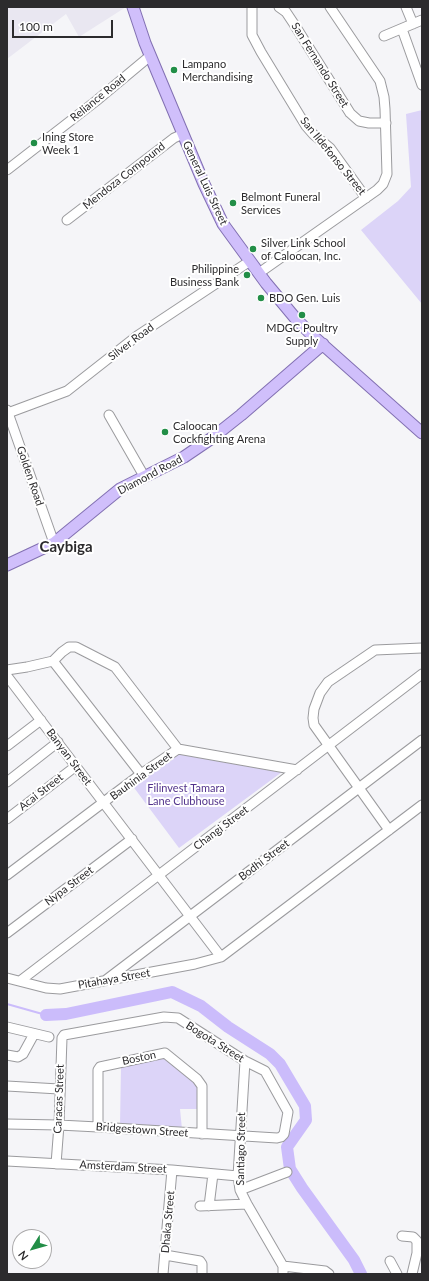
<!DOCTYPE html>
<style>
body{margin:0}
#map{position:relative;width:429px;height:1281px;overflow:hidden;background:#f5f5f8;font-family:Lato,sans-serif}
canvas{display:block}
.frame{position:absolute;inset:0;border:8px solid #2c2b2d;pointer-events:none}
.north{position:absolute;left:12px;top:1229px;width:40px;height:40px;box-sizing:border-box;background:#fff;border:1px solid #abaaab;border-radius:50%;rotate:233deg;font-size:11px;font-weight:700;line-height:16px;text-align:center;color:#2c2b2d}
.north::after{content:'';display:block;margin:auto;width:14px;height:18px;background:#228e47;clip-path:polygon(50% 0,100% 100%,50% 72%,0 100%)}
.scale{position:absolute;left:12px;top:20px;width:101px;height:18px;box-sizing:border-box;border:2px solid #2c2b2d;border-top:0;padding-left:5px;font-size:12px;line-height:14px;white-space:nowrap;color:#2c2b2d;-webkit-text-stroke:3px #fff;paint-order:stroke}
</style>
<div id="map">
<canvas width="429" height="1281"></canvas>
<div class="frame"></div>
<div class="north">N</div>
<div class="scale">100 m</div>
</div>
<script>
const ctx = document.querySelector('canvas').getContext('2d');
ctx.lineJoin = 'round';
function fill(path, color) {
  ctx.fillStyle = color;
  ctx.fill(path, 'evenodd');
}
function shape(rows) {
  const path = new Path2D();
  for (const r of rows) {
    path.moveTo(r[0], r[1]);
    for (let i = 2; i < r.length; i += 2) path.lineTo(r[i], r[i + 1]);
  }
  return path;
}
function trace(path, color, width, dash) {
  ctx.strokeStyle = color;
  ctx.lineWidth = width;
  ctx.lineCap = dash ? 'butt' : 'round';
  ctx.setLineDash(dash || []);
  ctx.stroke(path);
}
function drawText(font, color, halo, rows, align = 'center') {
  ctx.font = font + ' Lato,sans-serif';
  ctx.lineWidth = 4;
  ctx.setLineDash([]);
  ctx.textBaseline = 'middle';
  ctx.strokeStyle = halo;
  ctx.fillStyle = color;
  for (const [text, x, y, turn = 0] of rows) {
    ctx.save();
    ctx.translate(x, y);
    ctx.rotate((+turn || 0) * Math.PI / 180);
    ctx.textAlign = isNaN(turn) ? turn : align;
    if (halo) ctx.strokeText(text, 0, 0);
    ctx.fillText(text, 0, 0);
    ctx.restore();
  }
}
fill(shape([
 [7,7,126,7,79,37,66,14,7,59]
]), '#e9e7f1');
fill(shape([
 [422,110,422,304,361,230,398,201,411,187,406,114],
 [175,753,282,772,179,848,132,785],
 [165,1058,199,1083,200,1109,180,1109,182,1129,120,1125,121,1067]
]), '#dcd4f8');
trace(shape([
 [7,1004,46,1015]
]), '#cbbcfb', 2);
trace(shape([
 [46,1015,66,1014,172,992,201,1006,228,1027,270,1054,280,1064,305,1106,306,1120,287,1147,290,1169,302,1188,354,1260,361,1274]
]), '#cbbcfb', 12);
const minor = shape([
 [252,7,252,35,261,52,306,126,313,134,330,148,366,198],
 [279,7,286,12,294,24,350,113,359,121,369,123,386,123],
 [406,7,413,24],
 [402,29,422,85],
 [384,36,422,20],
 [7,170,96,101,150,56],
 [67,220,174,138,183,134],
 [259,273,377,190,383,184,387,174,385,109,384,97,380,81,330,7],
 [7,410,54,543],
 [8,413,67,391,137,336,250,261],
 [109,415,144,476],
 [53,661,141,774],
 [7,670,27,667,53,661,62,652,69,647,76,647,115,667,178,749],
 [7,676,221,957,422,805],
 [7,746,41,720],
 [7,782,58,742],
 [7,819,76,766],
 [389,830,314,725,313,718,314,709,320,693,328,682,375,650,422,648],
 [7,875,141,774,178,749,297,770],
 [7,933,132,839],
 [7,978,46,988,60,989,195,964,221,957],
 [106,980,422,740],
 [20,981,422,674],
 [7,1027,49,1037],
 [7,1055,18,1057,23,1054,34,1034],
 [245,1061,238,1176,240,1190,247,1204,283,1266,283,1274],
 [7,1086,59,1089],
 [7,1124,59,1125,98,1127,277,1138,281,1137,284,1134,288,1112,265,1071,245,1061,178,1018,164,1017,64,1035,62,1038,59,1125,56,1164],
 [98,1127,98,1070,100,1067,165,1053,197,1079,202,1086,202,1134],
 [7,1161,172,1170,238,1176],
 [240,1190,287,1172],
 [200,1206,247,1204],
 [209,1206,213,1174],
 [402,1236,413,1237,417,1241,417,1253,412,1274],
 [165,1255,200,1261,202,1264,202,1274],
 [390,1261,397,1274],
 [283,1266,325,1271,329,1274],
 [163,1274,172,1170]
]);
const major = shape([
 [133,7,145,43,204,184,223,224,266,283,296,319,313,336,422,433],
 [7,565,54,543,120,489,184,457,212,438,241,415,323,344]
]);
trace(minor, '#9b9b9e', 11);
trace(major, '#8270b2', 13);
trace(minor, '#fff', 9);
trace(major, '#d0bffb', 11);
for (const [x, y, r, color] of [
 [174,70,4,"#228e47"],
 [34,143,4,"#228e47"],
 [233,203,4,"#228e47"],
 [253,249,4,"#228e47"],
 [247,275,4,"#228e47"],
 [261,298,4,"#228e47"],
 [302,315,4,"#228e47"],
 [165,432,4,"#228e47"]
]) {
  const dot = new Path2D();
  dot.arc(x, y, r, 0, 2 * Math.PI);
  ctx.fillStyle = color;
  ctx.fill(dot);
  trace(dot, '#fff', 1.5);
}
drawText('11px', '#2c2b2d', '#fff', [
 ["Lampano",182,64],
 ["Merchandising",182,77],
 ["Ining Store",42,137],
 ["Week 1",42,150],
 ["Belmont Funeral",241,197],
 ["Services",241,210],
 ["Silver Link School",261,243],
 ["of Caloocan, Inc.",261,256],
 ["Philippine",239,269,"right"],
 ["Business Bank",239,282,"right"],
 ["BDO Gen. Luis",269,298],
 ["MDGC Poultry",302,328,"center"],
 ["Supply",302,341,"center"],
 ["Caloocan",173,426],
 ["Cockfighting Arena",173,439]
], 'left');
drawText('11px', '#2c2b2d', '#fff', [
 ["San Fernando Street",320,65,58],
 ["Reliance Road",98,98,-39],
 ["San Ildefonso Street",333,156,51],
 ["Mendoza Compound",124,176,-38],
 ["General Luis Street",205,183,65],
 ["Silver Road",131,342,-37],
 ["Diamond Road",150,475,-28],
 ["Golden Road",30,476,71],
 ["Banyan Street",69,757,53],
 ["Bauhinia Street",141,776,-36],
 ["Acai Street",41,792,-38],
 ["Changi Street",221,828,-37],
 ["Bodhi Street",264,860,-37],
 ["Nypa Street",69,886,-37],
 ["Pitahaya Street",114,979,-10],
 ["Bogota Street",215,1042,32],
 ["Boston",139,1058,-12],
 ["Caracas Street",59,1099,-88],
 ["Bridgestown Street",142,1130,4],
 ["Santiago Street",241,1149,-89],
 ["Amsterdam Street",123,1167,3],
 ["Dhaka Street",168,1222,-85]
]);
drawText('11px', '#52338b', '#fff', [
 ["Filinvest Tamara",186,788],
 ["Lane Clubhouse",186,801]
]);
drawText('bold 15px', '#2c2b2d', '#fff', [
 ["Caybiga",66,547]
]);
</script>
